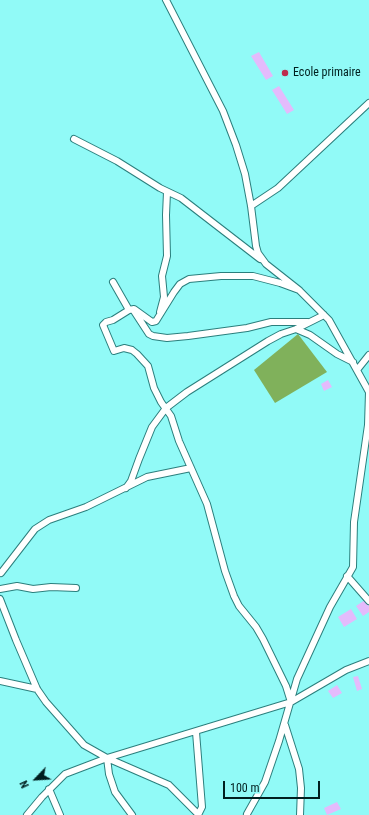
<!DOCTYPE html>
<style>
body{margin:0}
#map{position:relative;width:369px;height:815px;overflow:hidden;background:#91faf7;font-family:"Roboto Condensed",sans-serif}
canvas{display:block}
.north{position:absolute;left:16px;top:759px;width:40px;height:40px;-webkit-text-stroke:3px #91faf7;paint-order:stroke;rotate:245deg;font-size:11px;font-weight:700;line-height:16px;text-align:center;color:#001f1f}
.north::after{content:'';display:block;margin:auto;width:14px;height:18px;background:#001f1f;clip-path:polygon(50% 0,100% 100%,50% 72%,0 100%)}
.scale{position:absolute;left:223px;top:781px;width:97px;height:18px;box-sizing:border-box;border:2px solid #001f1f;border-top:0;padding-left:5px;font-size:12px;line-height:14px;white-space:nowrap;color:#001f1f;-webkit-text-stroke:3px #91faf7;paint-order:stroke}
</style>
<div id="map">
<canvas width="369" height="815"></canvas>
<div class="north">N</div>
<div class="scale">100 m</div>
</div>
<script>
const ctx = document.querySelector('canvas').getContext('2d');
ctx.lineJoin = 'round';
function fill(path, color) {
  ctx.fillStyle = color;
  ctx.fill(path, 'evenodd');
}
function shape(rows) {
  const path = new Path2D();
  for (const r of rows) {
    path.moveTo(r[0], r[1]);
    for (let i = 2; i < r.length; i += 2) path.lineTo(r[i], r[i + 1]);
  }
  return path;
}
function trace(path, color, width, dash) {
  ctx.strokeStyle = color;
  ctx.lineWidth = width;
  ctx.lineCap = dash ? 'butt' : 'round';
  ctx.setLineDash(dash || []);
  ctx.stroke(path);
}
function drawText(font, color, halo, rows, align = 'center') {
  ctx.font = font + ' "Roboto Condensed",sans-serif';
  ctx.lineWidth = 4;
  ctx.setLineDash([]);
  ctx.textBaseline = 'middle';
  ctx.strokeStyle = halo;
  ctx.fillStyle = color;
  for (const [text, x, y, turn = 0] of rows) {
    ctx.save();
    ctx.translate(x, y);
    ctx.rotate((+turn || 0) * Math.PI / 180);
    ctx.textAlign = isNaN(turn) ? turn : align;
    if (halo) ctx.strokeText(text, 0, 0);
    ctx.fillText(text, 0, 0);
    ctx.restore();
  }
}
fill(shape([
 [298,334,327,372,275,403,254,370]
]), '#80b15b');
fill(shape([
 [259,52,273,76,266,80,251,56],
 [279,86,294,110,287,114,272,90],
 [328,380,332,387,324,391,321,384],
 [365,600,369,606,369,612,363,616,356,606],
 [351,609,357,619,344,627,338,617],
 [358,676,362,689,357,691,353,677],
 [337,685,342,693,333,698,328,691],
 [337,802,341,809,327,815,324,808]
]), '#e4bbfc');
const minor = shape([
 [166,0,223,111,236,145,245,174,251,206,256,246,258,253,266,264,299,290,329,320,369,392],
 [74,139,117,161,160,188,181,198,260,259],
 [251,206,278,188,369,103],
 [113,282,129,310],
 [134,311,149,334,153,336,167,338,188,336,247,328,271,322,308,322],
 [160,312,164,297,162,276,167,256,166,215,167,192],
 [296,329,310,335,337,354,353,362],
 [357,370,369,355],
 [126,488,131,481,139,459,152,427,166,408,187,392,268,341,281,334,296,329,324,315],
 [1,573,35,529,49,520,86,507,147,477,191,468],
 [347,576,369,601],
 [0,589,17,586,33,589,51,587,76,588],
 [0,599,16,640,37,689,46,702,84,745,107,758,169,785,198,814],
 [0,681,37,689],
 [291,702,286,686,263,639,256,627,239,606,234,596,225,571,207,504,179,441,171,416,161,402,154,388,148,366,137,354,132,350,124,348,114,351,103,325,106,322,113,320,129,310,134,309,152,322,156,321,174,292,180,284,189,279,221,276,253,276,280,283,299,290],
 [285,725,299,769,301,788,300,815],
 [196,732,202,807,198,815],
 [107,758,109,774,115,792,132,815],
 [49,789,60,815],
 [247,814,265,782,279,741,297,679,330,607,353,567,354,522,368,425,369,392],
 [27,815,42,797,65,774,107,758,291,702,346,670,369,661]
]);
trace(minor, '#2b7f7d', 8);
trace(minor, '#fff', 6);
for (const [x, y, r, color] of [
 [285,73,4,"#bd2c4e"]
]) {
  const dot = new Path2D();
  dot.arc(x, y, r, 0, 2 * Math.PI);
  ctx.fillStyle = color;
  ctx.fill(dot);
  trace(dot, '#91faf7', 1.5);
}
drawText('12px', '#001f1f', '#91faf7', [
 ["Ecole primaire",293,73]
], 'left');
</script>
